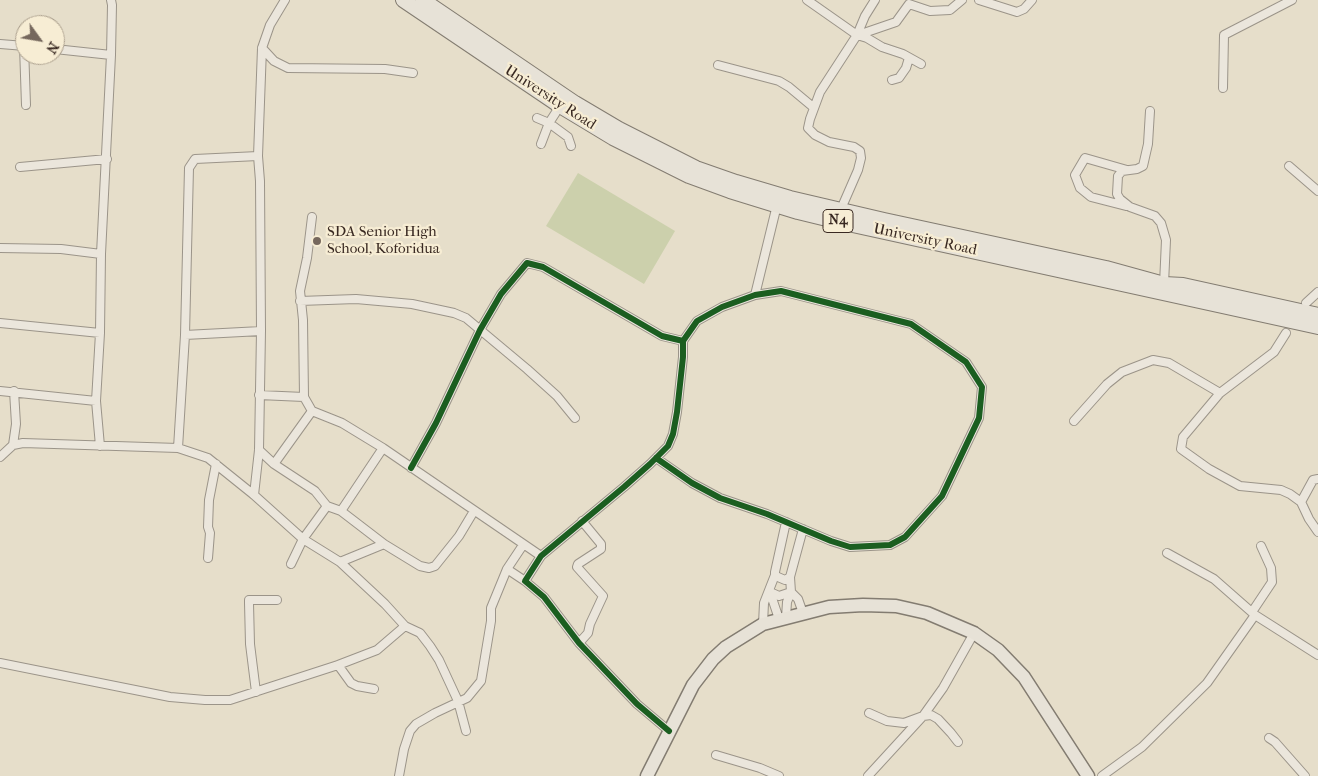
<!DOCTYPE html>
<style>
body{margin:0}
#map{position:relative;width:1318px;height:776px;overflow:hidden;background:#e6deca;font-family:"IM FELL French Canon",serif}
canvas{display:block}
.north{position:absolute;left:15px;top:15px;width:50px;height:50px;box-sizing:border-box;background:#f7edd4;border:1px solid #ab9f8d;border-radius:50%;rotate:122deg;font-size:14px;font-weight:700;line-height:20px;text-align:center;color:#392922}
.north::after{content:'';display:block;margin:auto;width:18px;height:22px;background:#76685d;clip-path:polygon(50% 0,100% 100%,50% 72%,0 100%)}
</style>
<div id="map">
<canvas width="1318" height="776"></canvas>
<div class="north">N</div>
</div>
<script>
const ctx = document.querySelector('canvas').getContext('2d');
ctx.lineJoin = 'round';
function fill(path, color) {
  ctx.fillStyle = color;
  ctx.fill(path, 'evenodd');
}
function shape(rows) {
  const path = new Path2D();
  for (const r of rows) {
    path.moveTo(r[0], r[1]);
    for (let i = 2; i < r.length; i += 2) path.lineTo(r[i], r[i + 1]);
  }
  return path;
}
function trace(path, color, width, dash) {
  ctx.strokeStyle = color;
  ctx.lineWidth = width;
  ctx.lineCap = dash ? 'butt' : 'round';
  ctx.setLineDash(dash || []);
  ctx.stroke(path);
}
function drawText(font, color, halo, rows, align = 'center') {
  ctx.font = font + ' "IM FELL French Canon",serif';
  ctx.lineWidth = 4.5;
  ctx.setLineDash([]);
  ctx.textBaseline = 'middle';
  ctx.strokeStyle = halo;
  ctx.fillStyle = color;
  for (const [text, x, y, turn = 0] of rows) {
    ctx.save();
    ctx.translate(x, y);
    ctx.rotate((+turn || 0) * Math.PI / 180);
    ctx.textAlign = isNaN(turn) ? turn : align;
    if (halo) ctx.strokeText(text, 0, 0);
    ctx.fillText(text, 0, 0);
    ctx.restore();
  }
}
fill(shape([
 [578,173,675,231,644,284,546,226]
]), '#ccd0ac');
const street = shape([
 [807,0,857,35,867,38,882,47,903,54,921,64],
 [979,0,1017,12,1024,9,1032,0],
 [858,35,896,22,909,4,930,11,950,10,962,0],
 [0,44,25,46],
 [24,46,26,105],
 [262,48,274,61,288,68,385,69,413,73],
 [55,49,111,55],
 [718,65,779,81,789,87,813,107],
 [892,80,899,78,906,68,909,58],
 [1223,88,1224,35,1292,0],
 [560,106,549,123,568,137,571,146],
 [1150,111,1148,144,1143,166,1137,169,1122,171,1118,176,1117,194,1120,199,1130,207,1155,216,1161,223,1166,240,1164,284],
 [537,118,549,123,541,144],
 [1289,166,1318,191],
 [20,167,107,159],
 [1126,206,1091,197,1080,188,1075,175,1085,158,1127,170],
 [841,209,858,170,861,158,860,151,854,147,829,142,815,135,808,128,810,119,820,92,857,35,865,16,875,0],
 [0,248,61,249,101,254],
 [755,295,777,205],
 [300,301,356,299,412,304,454,313,466,318,527,369,557,396,575,418],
 [1306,303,1318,292],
 [0,323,100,333],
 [1286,333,1274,352,1220,393,1183,437,1181,449,1209,469,1240,486,1281,490,1290,494,1301,502,1309,519,1318,532],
 [185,335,261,331],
 [0,391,96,401],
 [259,395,304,397,312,411,342,423,383,448,541,556],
 [304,397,303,320,300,291,307,258,312,217],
 [1074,421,1107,384,1122,372,1153,360,1169,363,1220,393],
 [13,445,16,424,14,391],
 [100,446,96,401,100,333,101,254,111,55,112,5,111,0],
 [178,448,185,335,189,168,195,159,258,156],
 [259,450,274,464,315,491,327,506,341,511,384,544,420,566,429,568,435,566,459,536,474,511],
 [0,457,13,445,23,443,178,448,208,458,254,495,303,539,340,562,385,604,405,626,420,633,430,646,439,660,458,701,466,731],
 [656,458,692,483,720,498,767,514,831,541,850,547,890,545,905,537,942,496,979,418,982,387,966,362,911,324,781,291,755,295,722,307,697,321,683,341],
 [274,464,312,411],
 [411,468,436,423,480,330,501,294,527,263,543,267,662,336,683,341,683,357,677,412,673,434,668,446,650,464,624,487,541,556,525,581,544,597,579,643,637,704,669,731],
 [254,495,259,450,261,331,260,181,258,156,262,48,270,25,285,0],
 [1301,502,1313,480,1318,479],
 [341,511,383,448],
 [786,522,775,572,775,575,778,577,785,580,790,577,803,529],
 [1167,553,1214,579,1255,615,1318,655],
 [208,558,210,533,208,527,209,500,216,464],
 [340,562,384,544],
 [291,564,303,539,327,506],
 [507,569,525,581],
 [770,592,779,619],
 [770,592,779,596,791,592],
 [791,592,798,599,803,613],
 [1252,612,1272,582,1271,568,1261,546],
 [786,617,787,602,791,592,790,577],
 [763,624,764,603,775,575],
 [579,643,588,633,590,624,603,596,577,567,578,564,601,549,601,544,582,521],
 [0,663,170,697,205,700,230,700,338,665,377,650,405,626],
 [338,665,351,683,357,686,374,689],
 [256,692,250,644,249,603,249,600,277,600],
 [869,713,887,721,904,723,923,716,931,715,938,719,951,733,958,742],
 [1269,738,1275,742,1305,776],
 [716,755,760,768,779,776],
 [399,776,404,749,410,731,416,724,435,713,467,698,481,681,491,621,491,608,507,569,523,545],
 [868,776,923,716,943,688,974,633],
 [1102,776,1142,747,1207,683,1255,615]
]);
const primary = shape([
 [647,776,693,685,713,659,726,647,763,624,829,607,863,605,896,606,927,613,974,633,998,650,1024,677,1088,776]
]);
const highway = shape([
 [403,0,560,106,613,138,689,176,730,191,798,212,839,222,1318,327],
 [423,0,575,103,619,129,696,168,736,182,790,198,884,220,1106,268,1164,284,1183,285,1318,315]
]);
trace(street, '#9b9489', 10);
trace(primary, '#837c71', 15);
trace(highway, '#837c71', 16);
trace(street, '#ebe6dc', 8);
trace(primary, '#e7e2d7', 12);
trace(highway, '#e7e2d7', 14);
trace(shape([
 [656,458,692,483,720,498,767,514,831,541,850,547,890,545,905,537,942,496,979,418,982,387,966,362,911,324,781,291,755,295,722,307,697,321,683,341],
 [411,468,436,423,480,330,501,294,527,263,543,267,662,336,683,341,683,357,677,412,673,434,668,446,650,464,624,487,541,556,525,581,544,597,579,643,637,704,669,731]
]), '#1b5e20', 6);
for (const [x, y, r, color] of [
 [317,241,5,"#76685d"]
]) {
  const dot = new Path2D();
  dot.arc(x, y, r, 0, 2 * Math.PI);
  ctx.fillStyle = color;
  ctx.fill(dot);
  trace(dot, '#f7edd4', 2);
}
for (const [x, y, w] of [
 [838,221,30]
]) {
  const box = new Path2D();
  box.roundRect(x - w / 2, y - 11.5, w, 23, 4);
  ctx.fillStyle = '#f7edd4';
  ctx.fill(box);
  trace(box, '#392922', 1);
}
drawText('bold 14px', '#392922', null, [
 ["N4",838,221]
]);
drawText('15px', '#392922', '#f7edd4', [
 ["University Road",550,98,33],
 ["University Road",925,240,12]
]);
drawText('15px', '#392922', '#f7edd4', [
 ["SDA Senior High",327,232],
 ["School, Koforidua",327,249]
], 'left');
</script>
